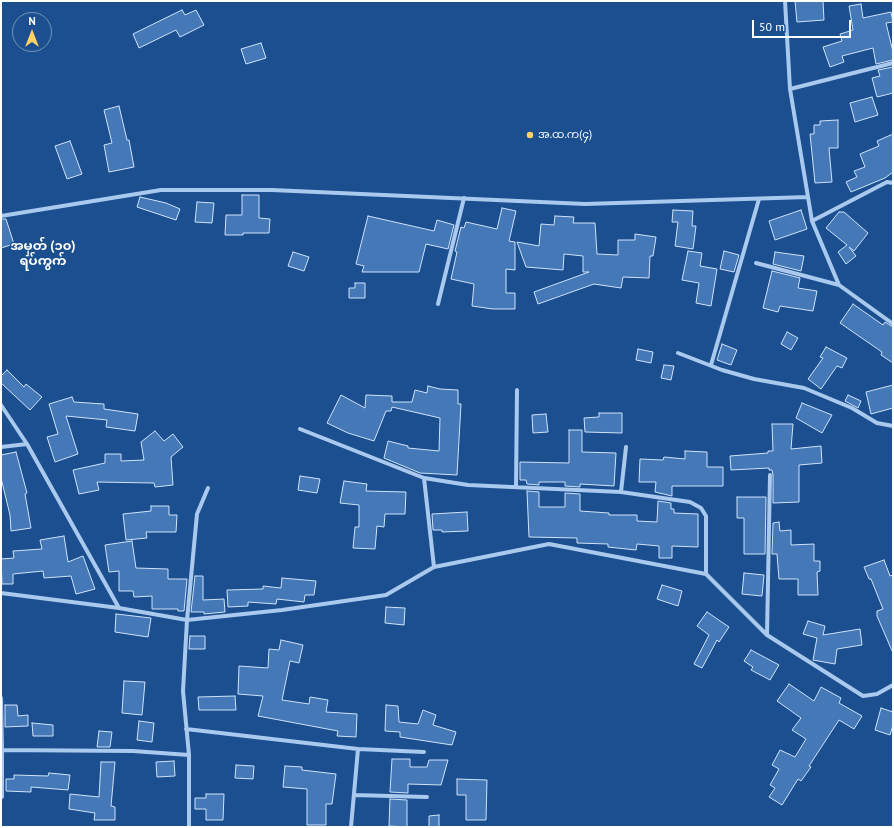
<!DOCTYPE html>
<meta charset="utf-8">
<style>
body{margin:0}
#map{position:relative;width:894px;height:828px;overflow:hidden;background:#1b4f8f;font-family:"PT Sans",sans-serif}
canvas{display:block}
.frame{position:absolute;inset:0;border:2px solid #fff;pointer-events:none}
.north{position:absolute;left:12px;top:12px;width:40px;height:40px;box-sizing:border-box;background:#1b4f8f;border:1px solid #7695bc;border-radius:50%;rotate:0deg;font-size:11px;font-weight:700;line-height:16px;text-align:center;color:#fff}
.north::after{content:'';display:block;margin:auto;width:14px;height:18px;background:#ffd166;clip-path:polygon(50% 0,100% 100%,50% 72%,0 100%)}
.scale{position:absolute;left:752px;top:20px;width:99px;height:18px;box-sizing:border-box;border:2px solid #fff;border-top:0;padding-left:5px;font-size:12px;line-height:14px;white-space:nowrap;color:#fff;-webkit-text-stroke:3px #1b4f8f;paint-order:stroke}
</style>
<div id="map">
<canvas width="894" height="828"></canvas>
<div class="frame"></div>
<div class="north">N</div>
<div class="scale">50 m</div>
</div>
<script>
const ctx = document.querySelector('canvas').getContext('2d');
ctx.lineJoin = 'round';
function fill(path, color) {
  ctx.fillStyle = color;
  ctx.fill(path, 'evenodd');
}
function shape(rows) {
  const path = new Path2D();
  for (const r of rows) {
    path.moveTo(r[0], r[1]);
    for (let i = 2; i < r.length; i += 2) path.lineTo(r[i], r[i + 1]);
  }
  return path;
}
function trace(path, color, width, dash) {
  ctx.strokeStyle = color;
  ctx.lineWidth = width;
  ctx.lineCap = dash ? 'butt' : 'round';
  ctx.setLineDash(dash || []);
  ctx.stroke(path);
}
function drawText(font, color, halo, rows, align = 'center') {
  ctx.font = font + ' "PT Sans","Noto Sans Myanmar",sans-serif';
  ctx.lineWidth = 3;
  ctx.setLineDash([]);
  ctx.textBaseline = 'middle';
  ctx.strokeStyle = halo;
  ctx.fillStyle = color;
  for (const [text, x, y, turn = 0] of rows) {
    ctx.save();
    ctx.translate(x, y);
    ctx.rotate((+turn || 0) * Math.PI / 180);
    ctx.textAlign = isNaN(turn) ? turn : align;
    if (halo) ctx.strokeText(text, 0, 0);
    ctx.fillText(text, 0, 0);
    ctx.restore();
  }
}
const building = shape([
 [795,1,823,1,824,20,797,22,795,1],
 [861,4,863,18,891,12,893,22,886,23,893,52,893,60,876,64,873,48,842,56,844,62,830,67,823,47,842,41,840,34,853,30,849,6,861,4],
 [182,10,185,15,196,10,204,25,180,37,176,30,139,48,133,34,182,10],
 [261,43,266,58,246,64,241,49,261,43],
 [893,67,893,93,877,97,872,78,880,76,878,70,893,67],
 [872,97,878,115,855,122,850,103,872,97],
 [119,106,127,140,129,140,134,167,109,172,104,145,112,143,104,110,119,106],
 [838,120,838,148,829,148,832,182,815,183,810,134,814,134,814,125,820,125,820,121,838,120],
 [893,134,893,172,885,178,851,192,846,182,857,177,854,171,865,167,860,154,879,146,877,141,893,134],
 [70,141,82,174,67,179,55,146,70,141],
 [242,195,259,195,259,218,270,219,269,233,243,233,243,235,225,235,226,215,242,215,242,195],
 [140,197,166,203,180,209,176,220,137,207,140,197],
 [197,202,214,203,212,223,195,222,197,202],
 [502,208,516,211,509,241,515,242,515,270,506,269,506,293,515,293,515,309,493,309,472,306,474,284,451,279,457,252,455,251,461,227,464,228,466,222,497,229,502,208],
 [673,210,693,211,692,226,696,226,693,249,675,246,678,222,672,222,673,210],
 [801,210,807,229,775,240,769,221,801,210],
 [839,212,844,212,868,233,854,251,849,247,856,256,846,264,838,252,847,245,826,228,839,212],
 [368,216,434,231,437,220,454,225,448,249,426,244,419,272,362,272,364,266,356,264,368,216],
 [555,216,574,217,573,223,595,223,597,254,618,255,618,240,635,240,635,234,656,237,653,256,650,256,649,278,623,277,621,288,594,284,538,304,534,292,589,272,583,272,583,256,564,254,563,270,526,267,517,242,539,246,541,224,554,225,555,216],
 [1,219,6,219,14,244,1,248,1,219],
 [688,251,702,253,700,266,717,269,711,306,696,303,699,283,682,280,688,251],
 [724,251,739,255,734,272,720,269,724,251],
 [293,252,309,257,304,271,288,266,293,252],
 [775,252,804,256,801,271,773,264,775,252],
 [772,271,800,278,798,288,817,291,813,311,780,306,778,312,763,308,772,271],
 [355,283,365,283,365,298,349,298,349,288,355,288,355,283],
 [853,304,883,325,885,322,893,327,893,363,881,355,882,352,840,323,853,304],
 [787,332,798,338,791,350,781,344,787,332],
 [722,344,737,350,731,365,717,360,722,344],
 [826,347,847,358,842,368,837,366,821,389,808,379,823,358,820,357,826,347],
 [638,349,653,352,651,363,636,360,638,349],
 [664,365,674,366,671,380,661,378,664,365],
 [7,370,24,387,26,384,42,397,30,410,1,383,1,376,7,370],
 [893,385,893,408,871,414,866,392,893,385],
 [428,386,440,389,458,390,458,404,461,404,457,475,420,473,384,458,388,441,408,446,408,448,439,451,440,418,392,407,391,411,386,411,374,441,348,433,327,423,341,395,365,408,366,395,392,396,392,402,412,402,415,390,427,393,428,386],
 [848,395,861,401,858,408,845,401,848,395],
 [72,397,74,402,104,404,104,409,138,414,135,431,106,427,107,420,66,416,78,454,55,462,47,437,58,434,49,404,72,397],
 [802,403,832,415,822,433,796,418,802,403],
 [599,413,622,413,622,433,585,432,584,418,599,417,599,413],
 [546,414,548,432,533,433,532,415,546,414],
 [772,424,793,424,791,449,821,446,822,463,799,465,799,502,773,503,773,475,772,470,769,470,769,468,731,470,730,456,768,453,768,451,773,451,772,424],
 [569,430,582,430,582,452,616,453,614,486,580,484,580,487,565,486,565,482,539,482,539,485,527,484,526,480,520,480,520,462,569,463,569,430],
 [155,431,164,441,173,434,183,447,171,457,173,485,155,487,154,483,97,482,99,490,79,494,73,470,105,463,105,454,121,454,121,461,144,460,141,442,155,431],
 [685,451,707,452,707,467,723,467,723,486,672,486,672,496,655,492,656,482,639,482,640,459,663,460,664,457,685,459,685,451],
 [16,452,27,493,25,494,31,528,11,531,10,515,1,478,1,455,16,452],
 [300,476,320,479,317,493,298,490,300,476],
 [344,481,367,484,366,491,406,492,405,514,385,514,384,527,377,526,375,549,353,548,355,527,359,527,359,505,340,503,344,481],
 [527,491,539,492,539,507,565,507,565,493,580,494,580,511,609,513,609,515,637,515,637,521,657,522,658,501,671,503,671,509,674,509,674,513,698,514,698,547,672,546,672,558,659,558,659,546,637,544,636,550,608,547,608,544,577,543,577,538,529,537,527,491],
 [737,497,766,497,765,554,744,554,744,518,737,518,737,497],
 [151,506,169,506,169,515,177,515,176,532,146,532,147,538,126,540,123,514,151,511,151,506],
 [467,512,468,531,442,532,442,530,433,530,432,514,467,512],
 [779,522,780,531,791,530,791,545,814,544,814,561,820,561,820,571,817,572,818,595,798,595,798,579,779,579,777,554,772,554,773,523,779,522],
 [64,536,68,562,83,556,95,589,76,594,71,576,44,578,43,571,13,574,13,584,2,584,1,559,14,558,13,551,42,549,40,540,64,536],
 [132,541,136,568,168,569,168,579,187,579,184,611,178,611,178,609,152,609,152,596,134,597,133,591,119,591,119,571,109,572,105,545,132,541],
 [884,560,890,576,893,575,893,653,877,616,877,611,883,609,871,579,869,579,864,567,884,560],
 [744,573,764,575,762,596,742,594,744,573],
 [195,576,203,576,203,600,224,599,225,612,204,614,204,612,191,612,195,576],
 [282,578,316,581,314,595,305,595,304,602,277,599,276,604,248,602,248,606,228,607,227,590,263,589,263,586,281,588,282,578],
 [662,585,682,591,678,606,657,599,662,585],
 [386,607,405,608,404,625,385,623,386,607],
 [707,612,729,627,719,642,717,640,702,668,694,664,709,635,697,626,707,612],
 [116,614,151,618,148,637,115,632,116,614],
 [808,621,825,626,823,635,860,629,862,645,837,649,835,664,813,660,817,638,803,634,808,621],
 [190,636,205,636,205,649,189,649,190,636],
 [281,640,303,645,299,663,290,661,282,700,309,704,310,697,328,700,326,712,357,714,356,737,337,736,338,731,258,716,263,696,238,694,239,666,268,668,269,649,279,650,281,640],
 [751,650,779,665,770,680,751,670,753,667,744,661,751,650],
 [124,681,145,682,142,715,122,713,124,681],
 [789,684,814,701,821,687,841,698,839,703,862,716,854,729,839,720,809,766,811,767,801,781,798,779,782,805,769,797,775,788,770,785,779,769,772,765,780,750,795,757,806,739,792,730,801,718,777,701,789,684],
 [235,696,236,710,199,710,198,697,235,696],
 [5,705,17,705,18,716,28,715,28,726,5,727,5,705],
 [386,705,398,706,399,722,418,724,423,710,436,715,433,725,456,732,452,745,400,737,400,732,385,731,386,705],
 [881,708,893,712,893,725,890,735,875,730,881,708],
 [139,721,154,723,152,742,137,740,139,721],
 [32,723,53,725,53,736,33,736,32,723],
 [99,731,112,732,110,747,97,747,99,731],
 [392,759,410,759,410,767,427,767,429,760,448,760,441,785,408,784,408,793,390,792,392,759],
 [174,761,175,776,157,777,156,762,174,761],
 [101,762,115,762,111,806,115,807,115,820,94,820,95,813,69,809,70,794,99,797,101,762],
 [236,765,254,766,253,779,235,778,236,765],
 [285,766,302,767,302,770,336,774,332,804,326,804,326,825,307,825,307,789,283,787,285,766],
 [49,773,70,775,68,790,31,787,31,792,6,791,6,779,14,779,14,775,48,776,49,773],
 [457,779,487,780,486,820,466,820,466,795,457,795,457,779],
 [206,794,224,794,223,820,206,820,206,809,195,809,195,798,206,798,206,794],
 [390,799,407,800,407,827,389,826,390,799],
 [439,815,439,827,429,827,429,816,439,815]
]);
fill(building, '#4478b7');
trace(building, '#cfe3fa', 1);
trace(shape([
 [785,1,790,89,812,221,839,285,893,324],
 [790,89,893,63],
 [1,216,161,190,272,190,585,204,808,197],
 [812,221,887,182,893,183],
 [756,263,839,285],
 [438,304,464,198],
 [678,353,722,370,754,379,804,388,852,408,877,423,893,426],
 [711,365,759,199],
 [1,405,27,444,119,608],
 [300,429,424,478,468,485,621,492,690,502,701,508,706,516,706,574],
 [1,447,27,444],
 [424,478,434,567],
 [516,487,517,390],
 [621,492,626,447],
 [1,593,119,608,187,620,282,610,386,595,434,567,549,544,706,574,767,635,863,696,877,694,893,685],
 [767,635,770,475],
 [1,698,2,750,133,751,189,755],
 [186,729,358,749,351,827],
 [358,749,424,752],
 [2,750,2,797],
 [354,795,427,797],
 [189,827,189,755,183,691,187,620,197,514,208,488]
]), '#a9c9ee', 4);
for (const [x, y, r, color] of [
 [530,135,4,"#ffd166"]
]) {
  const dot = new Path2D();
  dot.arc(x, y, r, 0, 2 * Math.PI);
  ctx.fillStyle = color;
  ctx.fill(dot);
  trace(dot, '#1b4f8f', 1.5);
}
drawText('11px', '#fff', '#1b4f8f', [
 ["အ.ထ.က(၄)",538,135]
], 'left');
drawText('bold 13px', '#fff', '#1b4f8f', [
 ["အမှတ် (၁၀)",43,246],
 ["ရပ်ကွက်",43,261]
]);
</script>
